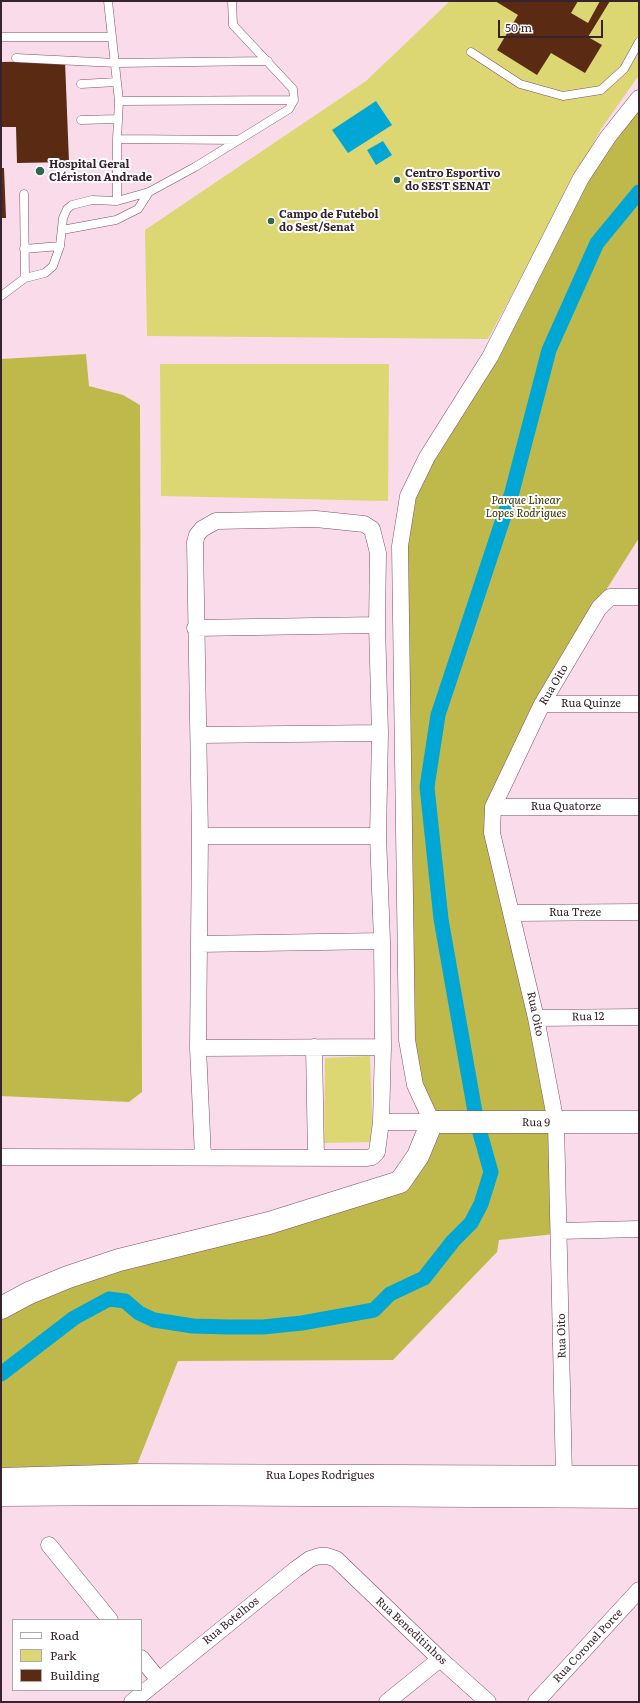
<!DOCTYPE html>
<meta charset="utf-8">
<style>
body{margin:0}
#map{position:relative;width:640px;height:1703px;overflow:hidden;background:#fadbea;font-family:Literata,serif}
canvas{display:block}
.frame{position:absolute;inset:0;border:2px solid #36232d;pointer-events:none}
.legend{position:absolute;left:12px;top:1619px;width:130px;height:72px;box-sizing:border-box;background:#fff;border:1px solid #afa7ab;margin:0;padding:5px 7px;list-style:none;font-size:12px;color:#36232d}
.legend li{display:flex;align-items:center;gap:8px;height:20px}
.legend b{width:20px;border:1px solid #afa7ab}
.scale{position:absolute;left:498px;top:20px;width:105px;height:18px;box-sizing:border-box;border:2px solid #36232d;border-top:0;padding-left:5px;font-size:12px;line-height:14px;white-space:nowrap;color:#36232d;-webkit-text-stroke:3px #fff;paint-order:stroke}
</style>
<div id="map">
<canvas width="640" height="1703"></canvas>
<div class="frame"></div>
<ul class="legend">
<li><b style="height:5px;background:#fff"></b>Road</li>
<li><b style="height:11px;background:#dcd673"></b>Park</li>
<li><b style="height:11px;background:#5a2b12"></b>Building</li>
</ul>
<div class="scale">50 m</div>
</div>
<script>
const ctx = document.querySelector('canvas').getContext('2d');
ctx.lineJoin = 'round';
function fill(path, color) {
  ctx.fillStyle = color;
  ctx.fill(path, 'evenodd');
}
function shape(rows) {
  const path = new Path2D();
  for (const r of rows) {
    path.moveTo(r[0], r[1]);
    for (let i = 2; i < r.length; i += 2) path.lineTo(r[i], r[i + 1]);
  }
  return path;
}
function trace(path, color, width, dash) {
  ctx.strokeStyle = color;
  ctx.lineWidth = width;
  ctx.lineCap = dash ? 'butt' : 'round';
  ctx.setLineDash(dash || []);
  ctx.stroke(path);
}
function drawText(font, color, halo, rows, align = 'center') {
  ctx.font = font + ' Literata,serif';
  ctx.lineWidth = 4;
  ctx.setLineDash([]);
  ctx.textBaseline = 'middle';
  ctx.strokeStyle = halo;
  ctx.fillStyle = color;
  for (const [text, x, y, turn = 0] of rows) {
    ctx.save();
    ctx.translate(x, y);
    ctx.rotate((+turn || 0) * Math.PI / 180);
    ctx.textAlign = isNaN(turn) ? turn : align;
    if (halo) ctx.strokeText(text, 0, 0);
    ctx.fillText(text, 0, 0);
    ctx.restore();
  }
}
fill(shape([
 [450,1,639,1,639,75,601,129,488,339,147,336,145,230,366,81],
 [160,364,389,364,388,501,161,496],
 [370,1056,373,1142,324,1143,325,1058]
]), '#dcd673');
fill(shape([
 [639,104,639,538,601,598,492,805,539,1017,564,1233,499,1240,497,1252,393,1360,178,1361,129,1485,1,1486,1,1302,396,1181,427,1133,413,1087,401,545,409,495,586,174],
 [86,354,89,386,123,395,140,405,142,1092,129,1102,1,1096,1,359]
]), '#bfb94c');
fill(shape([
 [376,101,392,125,348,153,332,130],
 [383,141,392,155,376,165,367,150]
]), '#00a7d5');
trace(shape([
 [475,1112,441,919,427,787,438,715,512,492,549,350,597,243,639,192],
 [1,1374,74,1318,109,1299,125,1301,139,1313,154,1320,193,1326,228,1327,263,1327,302,1323,374,1310,390,1294,424,1278,453,1241,471,1223,481,1204,491,1172,480,1133]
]), '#00a7d5', 15);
fill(shape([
 [495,1,578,1,571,13,588,23,600,1,610,1,588,37,602,45,585,73,551,53,537,75,497,50,518,15],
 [65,61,69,162,17,163,16,127,1,127,1,62],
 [1,168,4,168,6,218,1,218]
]), '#5a2b12');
const lane = shape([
 [108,1,119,101,117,139,117,201],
 [1,37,112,37],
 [471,52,520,84,563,96,601,90,624,69,639,42],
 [16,58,116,63,268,61],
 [81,84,117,82],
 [119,101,294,100],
 [81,120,118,119],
 [117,139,239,140],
 [24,194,25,278],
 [62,230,116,220,138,209,149,192],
 [24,249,60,246],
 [1,296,25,278,45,273,53,266,60,246,63,218,67,209,72,205,92,200,117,201,149,192,195,167,289,109,294,100,293,89,233,25,232,1]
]);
const street = shape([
 [195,628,377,625],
 [542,704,639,704],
 [199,735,380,733],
 [493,807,639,807],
 [200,836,378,836],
 [512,913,639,912],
 [199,944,382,941],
 [536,1018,639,1017],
 [314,1047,316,1157],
 [198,1048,383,1047],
 [381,1122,432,1122,415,1085,407,1040,400,546,408,496,427,457,490,357,581,178,608,137,639,98],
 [1,1157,366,1158,372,1157,377,1152,381,1122,383,1047,382,941,378,836,380,733,377,625,378,553,372,529,364,524,316,519,216,521,202,529,197,535,195,542,200,836,198,1048,203,1157],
 [560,1231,639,1229],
 [564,1477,556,1123,536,1018,492,833,493,807,542,704,599,608,610,597,639,597],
 [49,1545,110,1620],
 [141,1658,159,1680],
 [132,1702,296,1569,310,1559,319,1556,327,1556,336,1559,440,1659,488,1702],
 [387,1702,440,1659],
 [536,1702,639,1590]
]);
const secondary = shape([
 [1,1308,29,1293,68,1277,119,1260,269,1223,400,1182,418,1156,432,1122,639,1122],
 [1,1479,139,1475,639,1477],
 [1,1495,139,1494,639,1497]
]);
trace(lane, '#7c5068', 9);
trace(street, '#7c5068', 17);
trace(secondary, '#7c5068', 23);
trace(lane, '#fff', 8);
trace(street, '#fff', 16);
trace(secondary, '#fff', 22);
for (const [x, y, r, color] of [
 [40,171,5,"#2c6750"],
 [397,180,4,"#2c6750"],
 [271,221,4,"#2c6750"]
]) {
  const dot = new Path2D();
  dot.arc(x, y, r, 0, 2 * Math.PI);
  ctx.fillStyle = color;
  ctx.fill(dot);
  trace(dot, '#fff', 1.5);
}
drawText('bold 11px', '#36232d', '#fff', [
 ["Hospital Geral",49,165],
 ["Clériston Andrade",49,178],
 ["Centro Esportivo",405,174],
 ["do SEST SENAT",405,187],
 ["Campo de Futebol",279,215],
 ["do Sest/Senat",279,228]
], 'left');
drawText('italic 11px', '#343101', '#fff', [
 ["Parque Linear",526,501],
 ["Lopes Rodrigues",526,514]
]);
drawText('11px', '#36232d', '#fff', [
 ["Rua Oito",554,685,-59],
 ["Rua Quinze",591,704],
 ["Rua Quatorze",566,807],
 ["Rua Treze",575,913],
 ["Rua Oito",535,1014,78],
 ["Rua 12",588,1017,-1],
 ["Rua 9",536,1123,1],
 ["Rua Oito",562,1336,-91],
 ["Rua Lopes Rodrigues",320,1476],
 ["Rua Botelhos",231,1621,-39],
 ["Rua Beneditinhos",411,1631,43],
 ["Rua Coronel Porce",588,1646,-47]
]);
</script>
